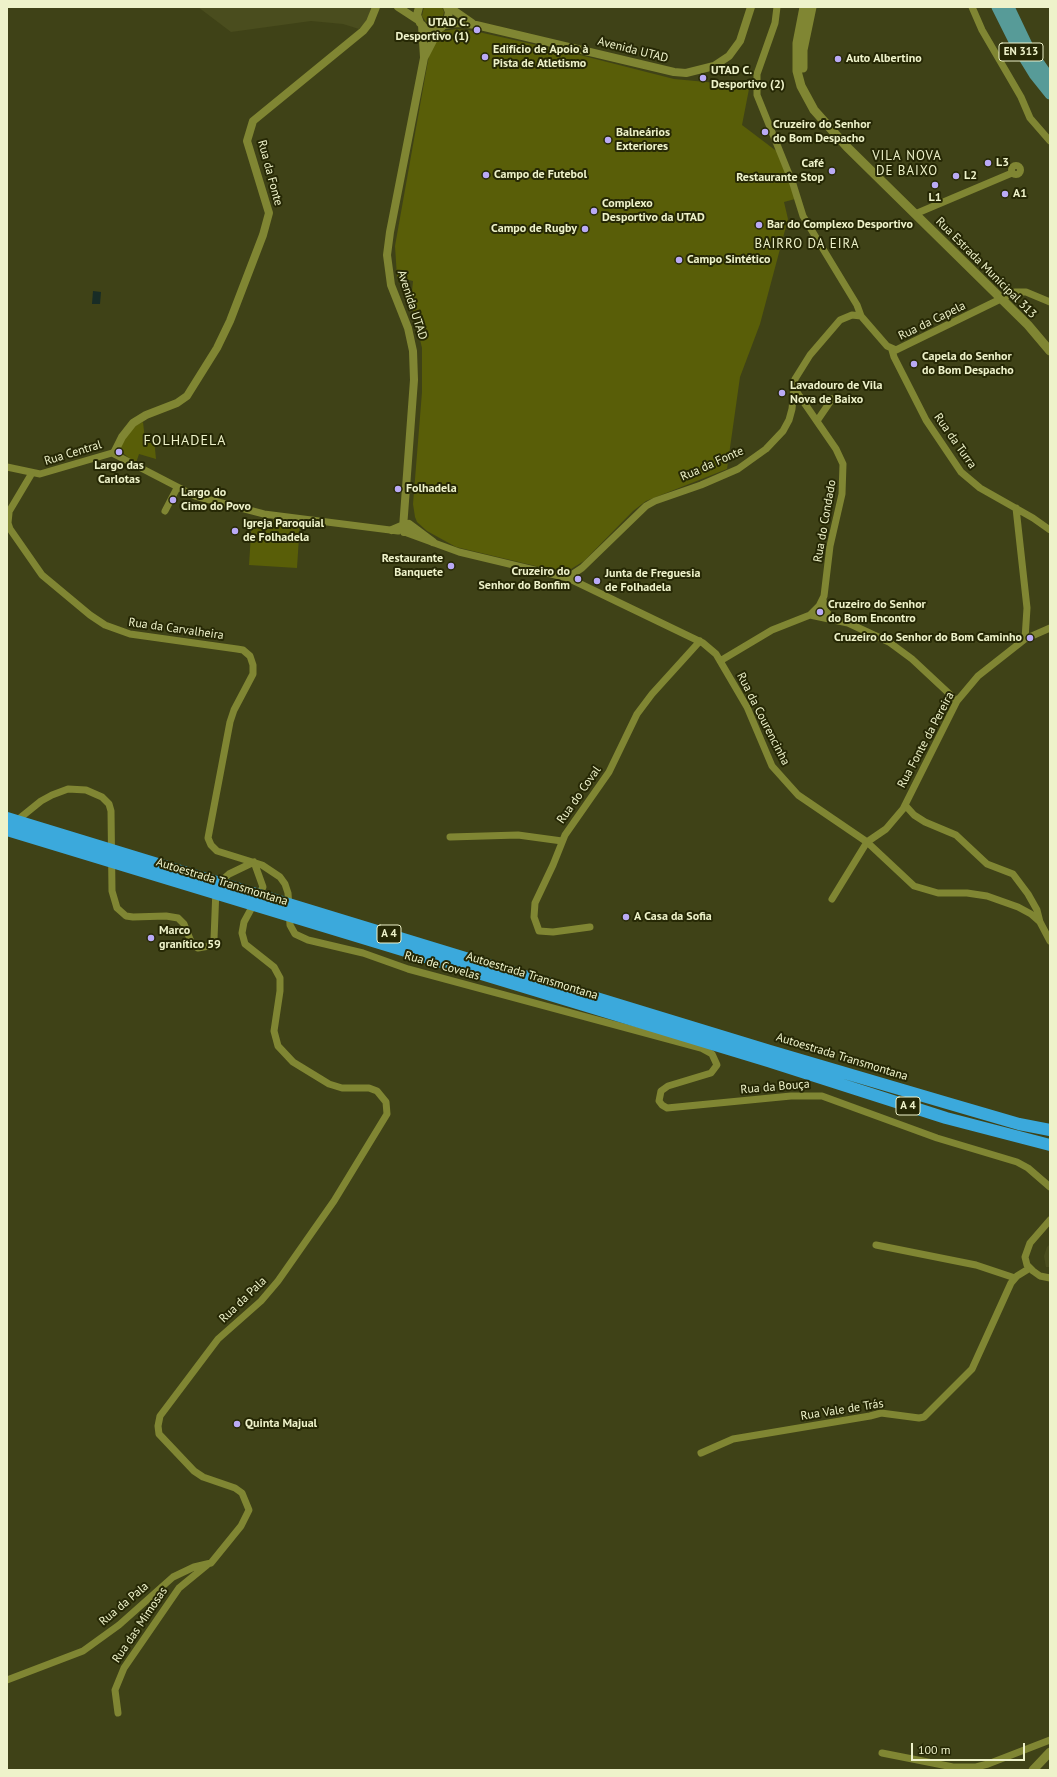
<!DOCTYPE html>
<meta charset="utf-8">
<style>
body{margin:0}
#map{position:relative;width:1057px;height:1777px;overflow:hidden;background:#3f4217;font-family:"PT Sans",sans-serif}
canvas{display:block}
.frame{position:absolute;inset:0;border:8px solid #eef2ca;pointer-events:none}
.scale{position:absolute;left:911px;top:1743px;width:114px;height:18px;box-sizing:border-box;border:2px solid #eef2ca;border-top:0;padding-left:5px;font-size:12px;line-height:14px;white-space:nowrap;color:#eef2ca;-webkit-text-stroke:3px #262805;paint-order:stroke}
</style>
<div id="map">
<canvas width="1057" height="1777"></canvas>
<div class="frame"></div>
<div class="scale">100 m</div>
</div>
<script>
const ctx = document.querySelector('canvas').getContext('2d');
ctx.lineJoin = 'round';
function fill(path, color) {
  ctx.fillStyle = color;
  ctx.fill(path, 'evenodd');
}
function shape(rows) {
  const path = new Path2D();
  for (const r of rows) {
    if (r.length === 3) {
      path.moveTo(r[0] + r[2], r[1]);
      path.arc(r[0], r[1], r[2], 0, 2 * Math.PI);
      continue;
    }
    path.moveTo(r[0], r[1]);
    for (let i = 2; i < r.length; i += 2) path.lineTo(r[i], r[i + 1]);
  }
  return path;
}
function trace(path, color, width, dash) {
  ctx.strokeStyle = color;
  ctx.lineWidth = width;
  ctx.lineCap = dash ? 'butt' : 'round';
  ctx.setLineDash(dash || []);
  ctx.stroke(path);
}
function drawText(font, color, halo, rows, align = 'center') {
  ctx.font = font + ' "PT Sans",sans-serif';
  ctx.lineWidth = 4;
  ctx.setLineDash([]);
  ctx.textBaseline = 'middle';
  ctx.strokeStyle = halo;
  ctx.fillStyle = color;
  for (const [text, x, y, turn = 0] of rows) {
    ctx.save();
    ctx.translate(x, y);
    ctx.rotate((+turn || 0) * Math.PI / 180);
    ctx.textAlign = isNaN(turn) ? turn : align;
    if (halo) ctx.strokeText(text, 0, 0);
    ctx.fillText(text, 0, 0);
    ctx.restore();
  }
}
fill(shape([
 [198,7,371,7,368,19,359,29,343,24,311,21,231,32],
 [1050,1244,1050,1267,1046,1267,1044,1256,1047,1247]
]), '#4a4d1e');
fill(shape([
 [424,7,442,7,444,12,442,19,433,24,426,22,422,16],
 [457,29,474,31,568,52,674,79,717,83,749,89,742,125,779,153,795,199,784,202,788,219,760,324,740,377,727,469,646,501,633,511,584,561,571,569,563,570,548,569,456,547,427,531,417,522,415,517,413,504,422,392,422,348,411,302,413,281,397,277,395,246,429,55,435,41,442,31],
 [143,422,145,440,154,439,156,459,139,454,136,463,124,454,121,447,122,442,135,426],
 [252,519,300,522,297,568,249,565]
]), '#595e08');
fill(shape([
 [93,291,101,292,100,304,92,304]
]), '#182c26');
trace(shape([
 [777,7,775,23,757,74,757,95,793,184,803,216,857,305,861,316],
 [972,7,982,30,1021,97,1030,118,1050,141],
 [1016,170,4.5],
 [915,214,1012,173],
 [861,316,887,346,896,350,1015,292,1026,292,1050,302],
 [892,350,894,357,926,420,961,472,980,488,1033,518,1050,530],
 [817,421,832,399],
 [7,467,40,474,112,453,195,496,264,514,398,531],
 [1016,508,1027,608,1025,639],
 [165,511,177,488],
 [9,513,8,523,10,529,42,575,90,615,105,625,130,634,237,649,243,650,250,656,253,665,253,674,234,710,230,722,208,838,211,845,217,851,262,865,280,877,285,884,288,893,290,925,295,934,308,940,363,953,408,969,701,1048,712,1054,717,1065,711,1073,668,1086,661,1091,659,1101,662,1105,667,1108,791,1096,822,1096,937,1138,1017,1162,1028,1168,1050,1187],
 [7,515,32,473],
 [407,533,459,552,568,578,703,643,716,654,747,707,772,766,798,795,867,842,914,886,938,893,967,893,987,896,1018,907,1031,914,1040,922,1050,941],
 [567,578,582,568,646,506,655,501,701,485,738,469,766,449,783,431,789,420,792,409,795,379,810,355,840,320,852,315,861,316],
 [823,600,825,610,832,618],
 [810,615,848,623,889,642,912,659,957,701],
 [720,661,772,630,810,615,819,606,824,596,830,546,842,494,843,464,836,449,794,388],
 [905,805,914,815,925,822,956,835,987,864,1013,874,1028,894,1037,910,1040,922],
 [15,822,41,801,52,795,68,789,86,790,102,797,109,804,111,811,112,891,117,908,126,916,133,917,166,916,178,918,184,924,192,944,198,948,209,946,214,939,216,889,220,882,229,874,254,862],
 [450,837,518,835,562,841],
 [867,842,886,829,903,809,957,701,978,676,1025,639,1050,628],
 [832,899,867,842],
 [590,927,553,932,539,931,534,917,535,903,553,865,565,835,609,772,637,714,652,694,700,641],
 [1050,1220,1030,1243,1025,1257,1027,1265,1033,1271,1040,1276,1050,1278],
 [876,1245,976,1265,1015,1278],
 [701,1453,733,1439,870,1416,881,1413,919,1418,924,1417,972,1369,1011,1283,1017,1276,1030,1268],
 [7,1680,83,1651,119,1625,173,1577,194,1567,211,1563,241,1526,249,1510,242,1493,235,1488,203,1477,194,1471,159,1434,158,1426,160,1416,218,1339,261,1301,278,1281,334,1201,387,1114,386,1102,377,1091,369,1088,342,1088,329,1084,293,1062,278,1046,274,1031,280,991,280,978,274,967,245,944,242,933,244,922,263,887,254,862],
 [118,1713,115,1690,124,1668,179,1588,207,1565],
 [882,1753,953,1767,976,1767,988,1764,1050,1740]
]), '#808633', 7);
trace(shape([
 [398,7,418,20],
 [419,7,417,15,420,23,425,28,434,30,442,27,447,21,449,12,447,7],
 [449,7,472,23],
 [422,25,424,57],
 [444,25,457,23,476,25,674,72,686,73,714,66,729,56,740,41,751,7],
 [114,453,122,437,133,423,146,415,177,403,187,396,217,348,230,321,263,235,269,213,247,141,253,121,363,31,370,22,376,7],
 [409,524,433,542],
 [410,525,411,531,404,532,403,528,414,380,413,351,408,328,391,285,387,255,390,232,424,58,439,29],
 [392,530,406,524]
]), '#808633', 8);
trace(shape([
 [804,7,797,43,797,71,801,86,814,110,847,147,1028,325,1050,351],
 [803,68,803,50,812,7],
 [1033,1770,1050,1752]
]), '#808633', 9);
trace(shape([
 [997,7,1015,43,1034,74,1050,94],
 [1009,7,1029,49,1050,79]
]), '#579b98', 11);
trace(shape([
 [7,818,770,1051,947,1103,1019,1124,1050,1130],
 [7,830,768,1061,946,1118,1050,1145]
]), '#3ba9dc', 12);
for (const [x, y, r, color] of [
 [477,30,4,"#baaaf6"],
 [485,57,4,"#baaaf6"],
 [838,59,4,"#baaaf6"],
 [703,78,4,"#baaaf6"],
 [765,132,4,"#baaaf6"],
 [608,140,4,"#baaaf6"],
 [988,163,4,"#baaaf6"],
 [832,171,4,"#baaaf6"],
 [486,175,4,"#baaaf6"],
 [956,176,4,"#baaaf6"],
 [935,185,4,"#baaaf6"],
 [1005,194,4,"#baaaf6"],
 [594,211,4,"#baaaf6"],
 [759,225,4,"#baaaf6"],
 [585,229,4,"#baaaf6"],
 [679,260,4,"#baaaf6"],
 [914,364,4,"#baaaf6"],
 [782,393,4,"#baaaf6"],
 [119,452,4,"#baaaf6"],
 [398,489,4,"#baaaf6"],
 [173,500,4,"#baaaf6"],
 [235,531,4,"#baaaf6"],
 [451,566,4,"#baaaf6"],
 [578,579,4,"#baaaf6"],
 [597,581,4,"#baaaf6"],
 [820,612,4,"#baaaf6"],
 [1030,638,4,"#baaaf6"],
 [626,917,4,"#baaaf6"],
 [151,938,4,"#baaaf6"],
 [237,1424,4,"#baaaf6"]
]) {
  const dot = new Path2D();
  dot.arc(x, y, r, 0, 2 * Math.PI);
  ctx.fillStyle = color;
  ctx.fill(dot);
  trace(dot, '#262805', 1.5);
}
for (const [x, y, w] of [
 [1021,52,44],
 [389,934,24],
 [908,1106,24]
]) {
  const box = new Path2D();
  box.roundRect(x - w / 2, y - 9, w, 18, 3);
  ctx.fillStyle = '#262805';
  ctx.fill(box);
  trace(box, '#eef2ca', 1);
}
drawText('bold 11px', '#eef2ca', null, [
 ["EN 313",1021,52],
 ["A 4",389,934],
 ["A 4",908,1106]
]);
drawText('bold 12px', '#eef2ca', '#262805', [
 ["UTAD C.",469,23,"right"],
 ["Desportivo (1)",469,37,"right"],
 ["Edifício de Apoio à",493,50],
 ["Pista de Atletismo",493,64],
 ["Auto Albertino",846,59],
 ["UTAD C.",711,71],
 ["Desportivo (2)",711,85],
 ["Cruzeiro do Senhor",773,125],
 ["do Bom Despacho",773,139],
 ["Balneários",616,133],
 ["Exteriores",616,147],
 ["L3",996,163],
 ["Café",824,164,"right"],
 ["Restaurante Stop",824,178,"right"],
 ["Campo de Futebol",494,175],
 ["L2",964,176],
 ["A1",1013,194],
 ["L1",935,198,"center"],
 ["Complexo",602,204],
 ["Desportivo da UTAD",602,218],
 ["Bar do Complexo Desportivo",767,225],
 ["Campo de Rugby",577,229,"right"],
 ["Campo Sintético",687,260],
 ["Capela do Senhor",922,357],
 ["do Bom Despacho",922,371],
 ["Lavadouro de Vila",790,386],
 ["Nova de Baixo",790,400],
 ["Largo das",119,466,"center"],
 ["Carlotas",119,480,"center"],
 ["Folhadela",406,489],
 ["Largo do",181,493],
 ["Cimo do Povo",181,507],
 ["Igreja Paroquial",243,524],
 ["de Folhadela",243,538],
 ["Restaurante",443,559,"right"],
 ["Banquete",443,573,"right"],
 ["Cruzeiro do",570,572,"right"],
 ["Senhor do Bonfim",570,586,"right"],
 ["Junta de Freguesia",605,574],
 ["de Folhadela",605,588],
 ["Cruzeiro do Senhor",828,605],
 ["do Bom Encontro",828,619],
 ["Cruzeiro do Senhor do Bom Caminho",1022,638,"right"],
 ["A Casa da Sofia",634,917],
 ["Marco",159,931],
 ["granítico 59",159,945],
 ["Quinta Majual",245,1424]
], 'left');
drawText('12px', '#eef2ca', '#262805', [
 ["Avenida UTAD",633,50,14],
 ["Rua da Fonte",270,173,75],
 ["Rua Estrada Municipal 313",986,268,45],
 ["Avenida UTAD",412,305,72],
 ["Rua da Capela",932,321,-26],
 ["Rua da Turra",955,441,55],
 ["Rua Central",73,453,-17],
 ["Rua da Fonte",712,464,-24],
 ["Rua do Condado",825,521,-80],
 ["Rua da Carvalheira",176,629,8],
 ["Rua da Courencinha",763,719,63],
 ["Rua Fonte da Pereira",926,740,-62],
 ["Rua do Coval",579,795,-55],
 ["Autoestrada Transmontana",222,882,17],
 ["Rua de Covelas",442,966,16],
 ["Autoestrada Transmontana",532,976,17],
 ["Autoestrada Transmontana",842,1057,17],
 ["Rua da Bouça",775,1087,-5],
 ["Rua da Pala",243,1300,-44],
 ["Rua Vale de Trás",842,1410,-9],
 ["Rua da Pala",124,1604,-40],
 ["Rua das Mimosas",140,1625,-56]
]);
ctx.letterSpacing = '1px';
drawText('13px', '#eef2ca', '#262805', [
 ["VILA NOVA",907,156],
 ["DE BAIXO",907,171],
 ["BAIRRO DA EIRA",807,244]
]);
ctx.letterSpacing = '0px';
ctx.letterSpacing = '1px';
drawText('14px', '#eef2ca', '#262805', [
 ["FOLHADELA",185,441]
]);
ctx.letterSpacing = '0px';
</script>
